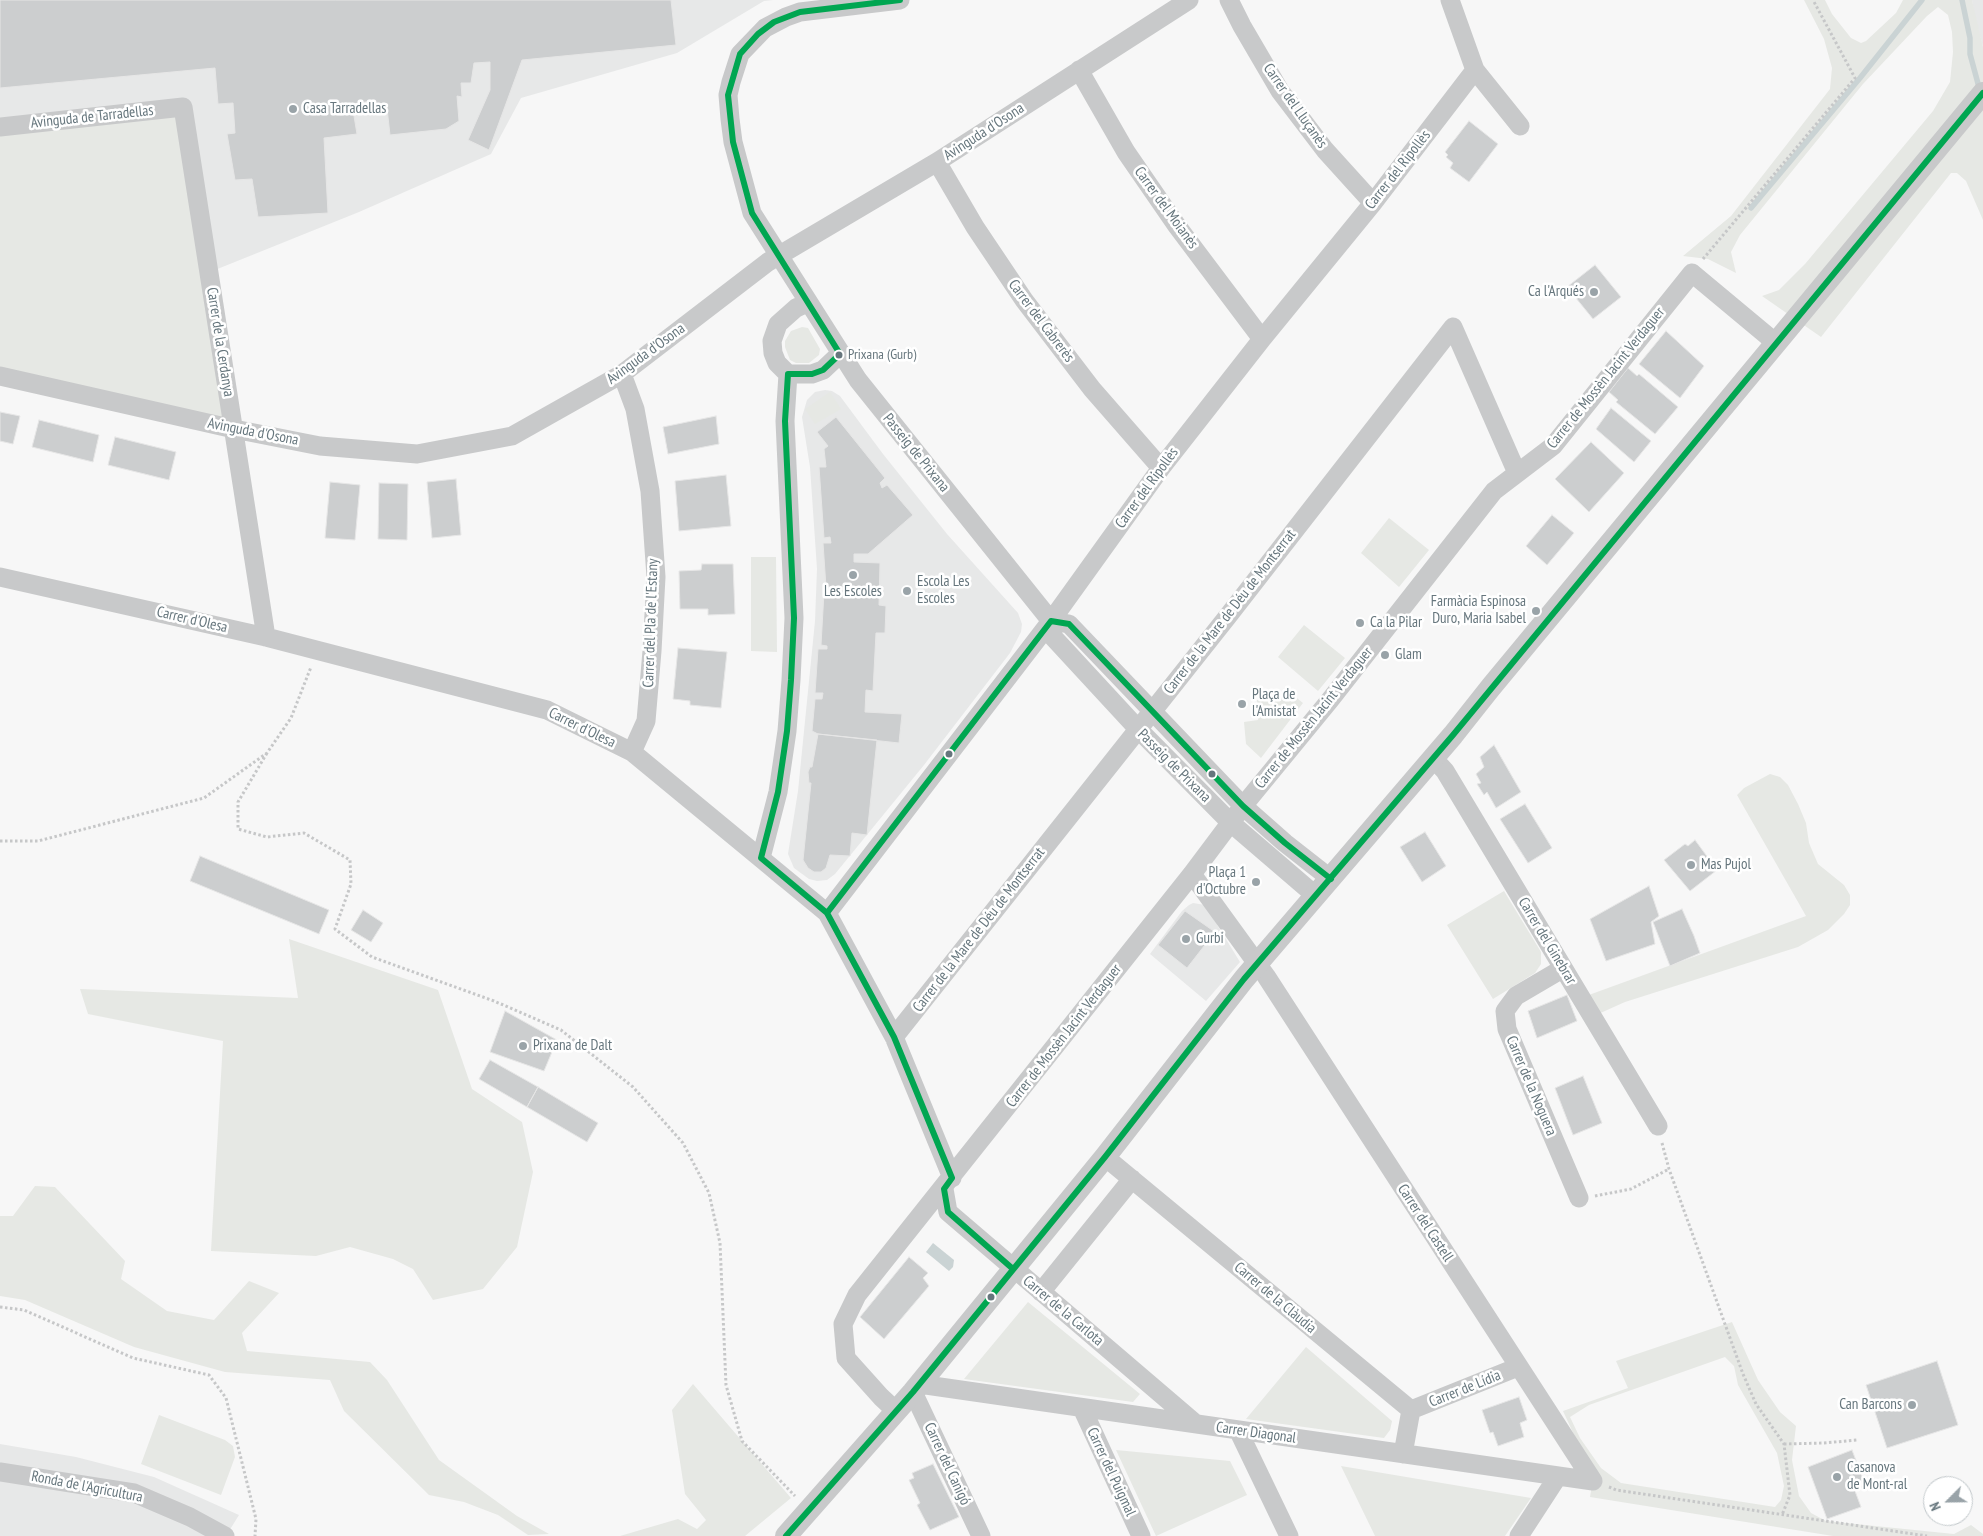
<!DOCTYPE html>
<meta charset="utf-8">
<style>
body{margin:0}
#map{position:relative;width:1983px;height:1536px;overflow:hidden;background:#f7f7f7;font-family:"PT Sans Narrow",sans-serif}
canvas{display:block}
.north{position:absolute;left:1923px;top:1476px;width:50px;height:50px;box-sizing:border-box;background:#fff;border:1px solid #c2c8cb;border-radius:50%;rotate:247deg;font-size:14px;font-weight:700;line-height:20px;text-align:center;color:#66767d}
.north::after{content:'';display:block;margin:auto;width:18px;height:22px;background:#99a3a8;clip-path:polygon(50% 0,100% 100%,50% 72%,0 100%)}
</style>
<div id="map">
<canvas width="1983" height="1536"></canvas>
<div class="north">N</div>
</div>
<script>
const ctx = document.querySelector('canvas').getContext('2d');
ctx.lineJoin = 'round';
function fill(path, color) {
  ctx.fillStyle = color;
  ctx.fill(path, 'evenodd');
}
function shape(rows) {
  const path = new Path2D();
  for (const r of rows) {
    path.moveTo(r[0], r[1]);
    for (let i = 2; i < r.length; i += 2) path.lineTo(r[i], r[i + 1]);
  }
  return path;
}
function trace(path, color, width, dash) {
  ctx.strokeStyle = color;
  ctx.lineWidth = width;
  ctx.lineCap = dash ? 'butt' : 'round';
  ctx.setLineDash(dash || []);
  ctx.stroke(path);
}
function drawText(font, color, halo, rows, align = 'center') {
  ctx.font = font + ' "PT Sans Narrow",sans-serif';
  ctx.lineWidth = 5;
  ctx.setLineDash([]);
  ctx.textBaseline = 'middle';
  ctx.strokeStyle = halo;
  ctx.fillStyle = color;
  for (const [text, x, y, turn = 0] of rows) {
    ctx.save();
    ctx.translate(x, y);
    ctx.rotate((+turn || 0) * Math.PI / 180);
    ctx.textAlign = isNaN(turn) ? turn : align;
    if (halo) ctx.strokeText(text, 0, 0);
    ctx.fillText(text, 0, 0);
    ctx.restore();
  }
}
fill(shape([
 [0,0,773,0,764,1,677,53,521,98,491,154,359,212,215,270,0,121],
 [1972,0,1983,0,1983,47,1975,18],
 [825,390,832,391,840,396,883,454,947,534,1018,613,1022,624,1021,632,1010,653,924,765,835,874,827,880,817,881,809,879,794,868,788,854,798,791,815,621,817,569,810,467,802,417,807,400,815,392],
 [1193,903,1205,905,1240,962,1206,1001,1150,954,1182,911,1189,905],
 [0,1444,76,1457,154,1477,239,1515,226,1536,0,1536]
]), '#e7e8e8');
fill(shape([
 [1804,0,1825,0,1832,14,1851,38,1861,43,1866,41,1896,13,1903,0,1972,0,1983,47,1983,220,1966,181,1957,173,1951,173,1821,337,1762,296,1779,290,1805,264,1933,111,1950,82,1953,52,1952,32,1948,15,1938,7,1927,16,1863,84,1740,235,1731,252,1736,273,1708,259,1683,256,1731,216,1830,89,1832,68,1824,39],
 [183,107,236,429,0,375,0,127],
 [802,327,808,328,820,349,819,355,809,363,796,363,790,360,785,347,785,341,791,331],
 [830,392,841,409,815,424,805,409],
 [1389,518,1429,550,1399,587,1361,553],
 [751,557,776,557,777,652,751,651],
 [1304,625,1345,658,1318,691,1278,657],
 [1287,690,1303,703,1261,758,1246,744,1244,722,1258,720,1257,700,1282,696],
 [1770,774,1780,777,1788,785,1798,804,1806,823,1809,843,1818,864,1844,885,1850,895,1850,905,1844,914,1828,930,1798,947,1625,1002,1596,1015,1586,996,1806,916,1737,795,1744,788],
 [1504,891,1541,952,1541,964,1535,973,1493,999,1447,925],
 [289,939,438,990,472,1089,522,1122,533,1172,517,1247,483,1289,433,1300,413,1269,393,1259,350,1247,316,1256,211,1251,223,1041,88,1014,80,989,298,998],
 [35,1186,55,1187,125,1261,121,1279,167,1311,214,1320,249,1281,279,1293,242,1333,247,1351,370,1362,387,1380,439,1460,517,1516,549,1534,528,1535,498,1515,464,1502,429,1495,344,1411,330,1380,225,1372,134,1347,25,1300,0,1296,0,1216,13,1216],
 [1028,1302,1140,1394,1133,1402,964,1379],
 [1732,1322,1758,1380,1780,1412,1796,1426,1792,1460,1799,1496,1811,1513,1826,1521,1954,1534,1971,1525,1983,1534,1983,1536,1833,1536,1590,1497,1594,1473,1575,1437,1563,1411,1628,1388,1616,1361],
 [1725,1357,1734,1366,1738,1385,1777,1453,1784,1486,1781,1500,1775,1507,1621,1483,1601,1468,1580,1438,1570,1417,1589,1405],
 [1306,1347,1392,1421,1390,1430,1384,1438,1246,1419],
 [693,1384,791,1498,745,1536,620,1536,678,1519,697,1529,706,1520,685,1494,672,1410],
 [159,1415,225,1440,233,1446,235,1457,221,1495,141,1464],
 [1116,1450,1230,1461,1247,1495,1156,1536],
 [1341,1466,1531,1498,1505,1536,1375,1536]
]), '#e6e8e4');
fill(shape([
 [933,1243,954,1260,953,1267,949,1271,926,1252]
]), '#cad3d4');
trace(shape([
 [1962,0,1970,38,1970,54,1980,91],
 [1751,208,1860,78,1922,0]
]), '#cad3d4', 5.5);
const building = shape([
 [0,0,671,0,676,45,522,60,489,150,468,140,490,90,490,62,474,63,471,83,461,83,462,97,457,96,459,121,446,129,390,135,387,108,373,110,372,101,352,104,357,134,324,138,328,213,258,217,252,179,235,180,227,134,235,133,233,103,218,104,215,68,0,88,0,0],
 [1469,121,1498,144,1469,182,1450,168,1453,163,1446,157,1448,155,1445,152,1469,121],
 [1595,265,1621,297,1593,319,1567,287,1595,265],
 [1666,331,1704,366,1680,398,1639,364,1666,331],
 [1628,368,1637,376,1639,374,1678,407,1655,434,1616,402,1618,400,1609,392,1628,368],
 [1611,408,1651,441,1634,462,1596,429,1611,408],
 [0,412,20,416,13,444,0,441,0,412],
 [716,416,719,444,668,454,663,427,716,416],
 [836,417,885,478,880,483,882,488,887,485,913,515,868,554,854,554,854,562,880,563,879,605,886,606,885,633,876,633,873,691,866,690,865,712,902,714,899,743,818,734,812,731,815,699,822,699,823,693,815,693,818,649,827,649,827,646,821,645,824,592,833,593,834,587,826,587,823,543,831,543,830,537,824,538,819,467,826,467,824,449,828,446,817,432,836,417],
 [39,420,99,435,93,462,32,447,39,420],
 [115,437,176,452,169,480,108,465,115,437],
 [1591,442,1624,473,1589,512,1555,479,1591,442],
 [726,475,731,526,679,531,675,481,726,475],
 [456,479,461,535,432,538,427,482,456,479],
 [330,482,360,485,355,540,325,538,330,482],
 [379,483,408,484,407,540,378,539,379,483],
 [1552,515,1574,533,1547,565,1526,546,1552,515],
 [702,564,733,564,735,614,708,615,708,609,680,609,679,571,701,570,702,564],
 [678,648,727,652,721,708,690,705,690,701,673,699,678,648],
 [818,734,877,740,867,835,852,833,850,856,830,855,826,868,821,872,814,872,808,868,803,860,811,783,809,783,808,772,810,767,812,767,818,734],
 [1494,745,1521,792,1496,808,1487,792,1484,795,1477,784,1481,783,1476,774,1484,767,1480,757,1494,745],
 [1525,804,1552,848,1528,863,1500,819,1525,804],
 [1425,832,1446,866,1422,882,1400,847,1425,832],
 [1695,840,1717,870,1690,891,1664,860,1685,844,1688,846,1695,840],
 [200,856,329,910,319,934,190,881,200,856],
 [1649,886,1659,916,1651,922,1655,944,1606,961,1590,919,1649,886],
 [1682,909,1694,936,1700,953,1670,966,1653,922,1682,909],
 [363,910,383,923,371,942,351,930,363,910],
 [1185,911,1215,932,1187,968,1158,945,1185,911],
 [1567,995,1577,1021,1537,1038,1528,1011,1567,995],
 [505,1011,557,1040,544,1071,490,1052,505,1011],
 [490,1060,538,1087,527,1107,479,1079,490,1060],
 [1583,1076,1602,1123,1573,1135,1555,1088,1583,1076],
 [538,1087,598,1123,587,1142,527,1107,538,1087],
 [909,1257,928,1273,923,1278,929,1286,884,1339,860,1317,909,1257],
 [1937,1361,1958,1425,1887,1448,1866,1385,1937,1361],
 [1519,1397,1527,1420,1520,1423,1524,1437,1498,1446,1493,1432,1490,1433,1482,1410,1519,1397],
 [1852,1450,1866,1487,1855,1491,1861,1507,1827,1519,1808,1467,1852,1450],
 [933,1464,959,1517,930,1530,917,1505,920,1503,909,1480,914,1478,912,1473,933,1464]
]);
fill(building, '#cccecf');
trace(building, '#e6e6e6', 1);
trace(shape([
 [1703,259,1855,78,1813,0],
 [267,753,238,802,238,829,267,837,304,833,350,860,351,884,335,929,372,957,494,1001,561,1030,633,1087,683,1143,709,1193,720,1243,726,1385,742,1441,795,1496],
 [0,841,38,841,204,798,267,753,291,718,311,667],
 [1662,1143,1669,1169,1743,1374,1756,1404,1784,1444,1790,1495,1782,1515],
 [1595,1196,1631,1189,1669,1169],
 [0,1307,24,1310,133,1358,209,1375,226,1398,256,1519,255,1536],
 [1784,1444,1824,1443,1857,1440],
 [1609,1487,1616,1490,1927,1536]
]), '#c6c7c8', 3, [2.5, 2.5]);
trace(shape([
 [900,0,800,12,786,17,765,28,740,54,731,82,728,95,730,119,733,142,752,213,858,380,1051,621,1053,637,1138,729,1231,823,1316,896],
 [1229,0,1242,26,1280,91,1325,150,1373,203],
 [1450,0,1475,70,1520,126],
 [1079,70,1126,152,1177,226,1262,339],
 [0,127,183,107,266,637],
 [937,162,975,227,1024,300,1092,389,1161,468],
 [807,303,796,308,778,324,772,341,773,353,777,363,788,374,812,374,823,370,840,354],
 [622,374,635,409,650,491,656,577,652,651,646,721,632,752],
 [0,376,234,429,320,446,417,454,512,436,622,374,768,262,937,162,1189,0],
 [0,577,266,637,547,710,632,752,827,913,894,1037,952,1178],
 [1051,621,1069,624,1243,806,1285,843,1331,879],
 [1433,758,1445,771,1658,1126],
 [761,858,778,792,787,731,791,680,794,618,785,421,788,374],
 [1192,874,1266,976,1593,1481],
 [827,913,1051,621,1161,468,1262,339,1373,203,1475,70],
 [1562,969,1516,996,1505,1011,1507,1029,1579,1198],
 [894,1037,1228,616,1453,327,1517,473],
 [1105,1157,1411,1410,1403,1454],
 [944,1189,948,1212,1196,1424],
 [1041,1292,1132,1179],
 [919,1384,1593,1481],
 [913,1392,981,1536],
 [1082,1408,1141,1536],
 [1411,1410,1518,1367],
 [896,1411,881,1397,846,1358,843,1324,857,1295,1192,874,1243,806,1330,700,1494,491,1553,446,1692,273,1776,343],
 [1238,1430,1289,1536],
 [0,1472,134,1493,190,1517,225,1536],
 [1519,1536,1558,1476]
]), '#c8c9ca', 19);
trace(shape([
 [786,1536,913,1392,1105,1157,1244,979,1453,735,1491,687,1983,93]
]), '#c8c9ca', 22);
trace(shape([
 [900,0,800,12,774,22,758,34,740,54,728,95,733,142,752,213,840,354,823,370,812,374,788,374,785,421,794,618,791,680,787,731,778,792,761,858,827,913,894,1037,952,1178,944,1189,948,1212,1013,1269],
 [827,913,1051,621,1069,624,1243,806,1285,843,1331,879],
 [786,1536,913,1392,1105,1157,1244,979,1453,735,1983,93]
]), '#00a651', 6);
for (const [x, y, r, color] of [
 [293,109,5,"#99a3a8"],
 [1594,292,5,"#99a3a8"],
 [839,355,4.5,"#66767d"],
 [853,575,5,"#99a3a8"],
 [907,591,5,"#99a3a8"],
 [1536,611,5,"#99a3a8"],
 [1360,623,5,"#99a3a8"],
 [1385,655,5,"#99a3a8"],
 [1242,704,5,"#99a3a8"],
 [949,754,4.5,"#66767d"],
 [1212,774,4.5,"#66767d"],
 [1691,865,5,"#99a3a8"],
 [1256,882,5,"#99a3a8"],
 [1186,939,5,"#99a3a8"],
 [523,1046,5,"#99a3a8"],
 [991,1297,4.5,"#66767d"],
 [1912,1405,5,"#99a3a8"],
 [1837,1477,5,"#99a3a8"]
]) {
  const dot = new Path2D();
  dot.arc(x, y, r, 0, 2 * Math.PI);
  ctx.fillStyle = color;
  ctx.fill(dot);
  trace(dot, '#fff', 2);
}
drawText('14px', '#66767d', '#fff', [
 ["Prixana (Gurb)",848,355]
], 'left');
drawText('15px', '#66767d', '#fff', [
 ["Carrer del Lluçanès",1295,106,55],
 ["Avinguda de Tarradellas",92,117,-6],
 ["Avinguda d'Osona",984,132,-33],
 ["Carrer del Ripollès",1398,170,-52],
 ["Carrer del Moianès",1166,208,54],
 ["Carrer del Cabrerès",1041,321,53],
 ["Carrer de la Cerdanya",220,342,81],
 ["Avinguda d'Osona",646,354,-36],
 ["Carrer de Mossèn Jacint Verdaguer",1606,378,-51],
 ["Avinguda d'Osona",253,432,11],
 ["Passeig de Prixana",916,453,51],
 ["Carrer del Ripollès",1147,488,-54],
 ["Carrer de la Mare de Déu de Montserrat",1230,612,-52],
 ["Carrer d'Olesa",192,620,13],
 ["Carrer del Pla de l'Estany",651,623,-88],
 ["Carrer de Mossèn Jacint Verdaguer",1314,718,-51],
 ["Carrer d'Olesa",582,728,26],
 ["Passeig de Prixana",1174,766,45],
 ["Carrer de la Mare de Déu de Montserrat",979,930,-52],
 ["Carrer del Ginebrar",1547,941,59],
 ["Carrer de Mossèn Jacint Verdaguer",1064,1036,-52],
 ["Carrer de la Noguera",1531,1086,67],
 ["Carrer del Castell",1425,1223,57],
 ["Carrer de la Clàudia",1275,1298,40],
 ["Carrer de la Carlota",1063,1311,40],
 ["Carrer de Lídia",1465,1389,-22],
 ["Carrer Diagonal",1256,1433,8],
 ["Carrer del Canigó",947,1464,65],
 ["Carrer del Puigmal",1111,1472,65],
 ["Ronda de l'Agricultura",87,1487,11]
]);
drawText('15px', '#66767d', '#fff', [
 ["Casa Tarradellas",303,109],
 ["Ca l'Arqués",1584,292,"right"],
 ["Escola Les",917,582],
 ["Escoles",917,599],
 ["Les Escoles",853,592,"center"],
 ["Farmàcia Espinosa",1526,602,"right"],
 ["Duro, Maria Isabel",1526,619,"right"],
 ["Ca la Pilar",1370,623],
 ["Glam",1395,655],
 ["Plaça de",1252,695],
 ["l'Amistat",1252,712],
 ["Mas Pujol",1701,865],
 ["Plaça 1",1246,873,"right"],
 ["d'Octubre",1246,890,"right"],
 ["Gurbi",1196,939],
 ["Prixana de Dalt",533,1046],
 ["Can Barcons",1902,1405,"right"],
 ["Casanova",1847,1468],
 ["de Mont-ral",1847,1485]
], 'left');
</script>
